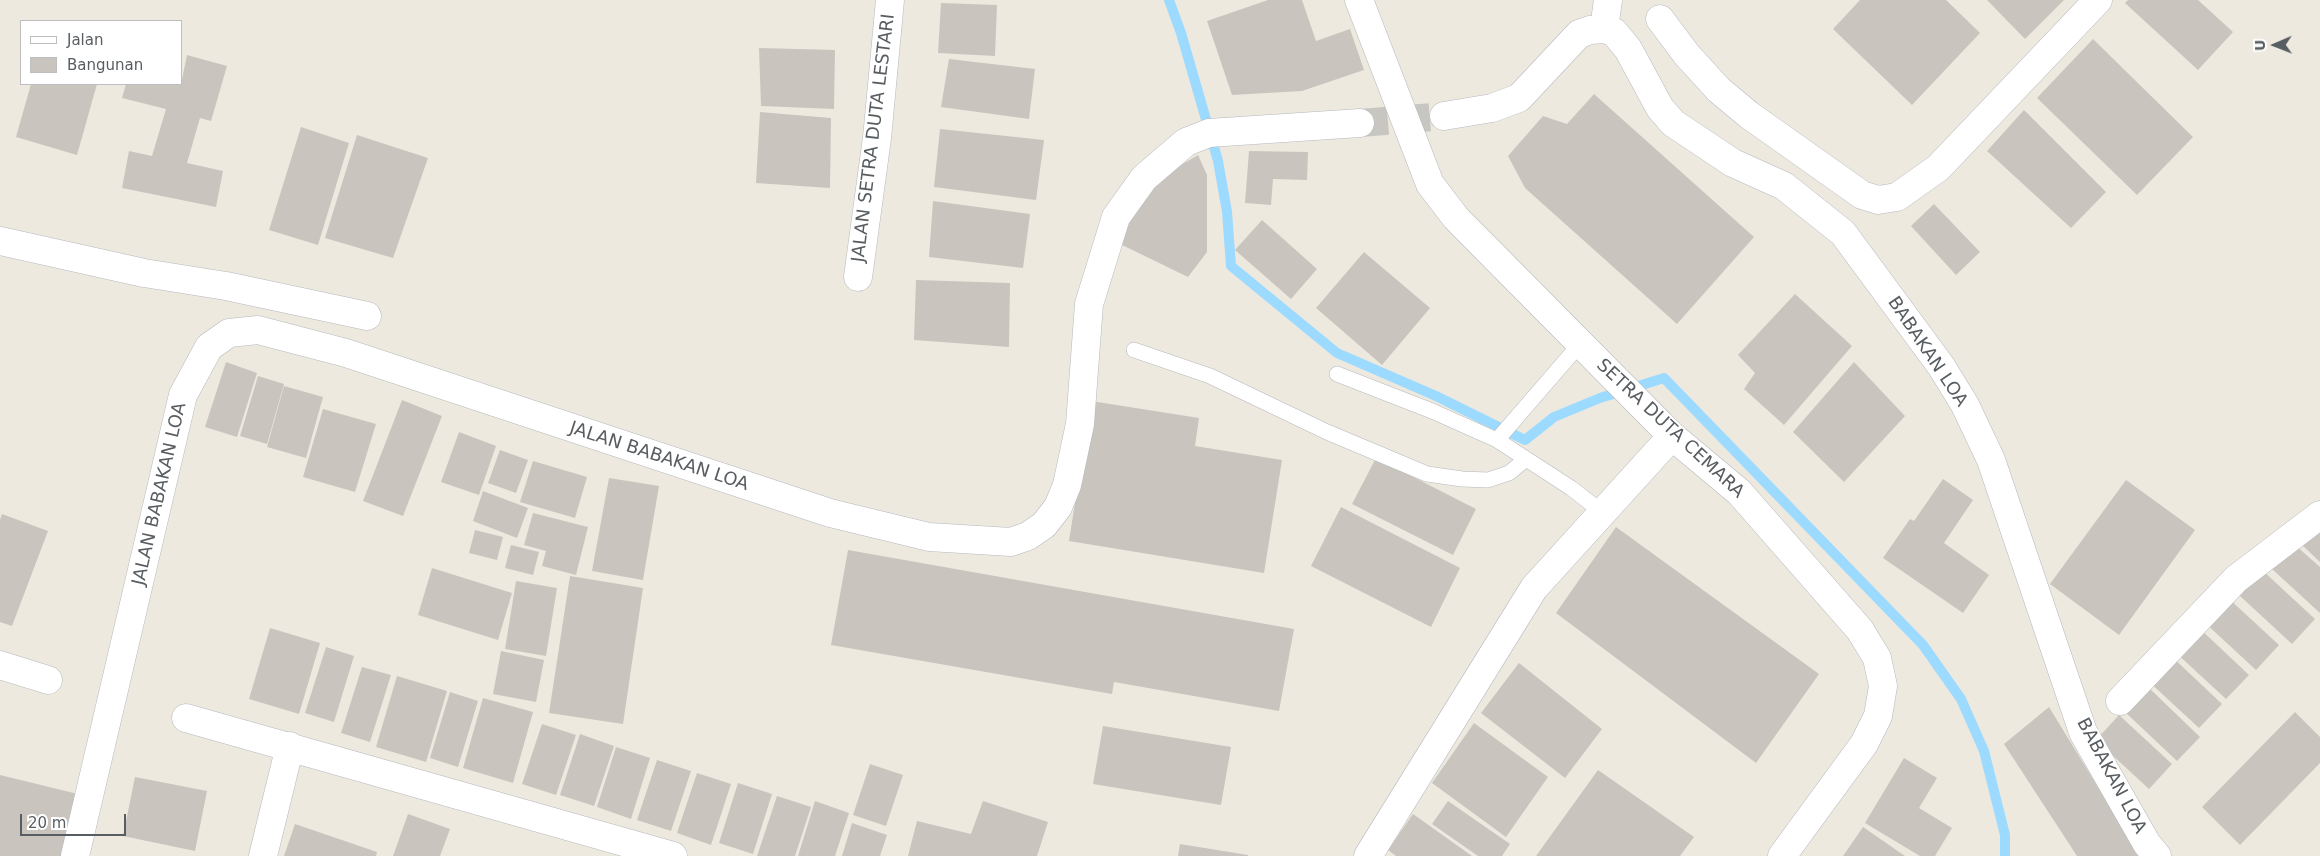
<!DOCTYPE html>
<style>
body{margin:0}
#map{position:relative;width:2320px;height:856px;overflow:hidden;background:#ede9df;font-family:"DejaVu Sans",sans-serif}
canvas{display:block}
.legend{position:absolute;left:20px;top:20px;width:162px;height:65px;box-sizing:border-box;background:#fff;border:1px solid #bcbec0;margin:0;padding:6px 9px;list-style:none;font-size:15px;color:#585d61}
.legend li{display:flex;align-items:center;gap:10px;height:25px}
.legend b{width:25px;border:1px solid #bcbec0}
.north{position:absolute;left:2250px;top:20px;width:50px;height:50px;-webkit-text-stroke:4px #fff;paint-order:stroke;rotate:269deg;font-size:14px;font-weight:700;line-height:20px;text-align:center;color:#585d61}
.north::after{content:'';display:block;margin:auto;width:18px;height:22px;background:#585d61;clip-path:polygon(50% 0,100% 100%,50% 72%,0 100%)}
.scale{position:absolute;left:20px;top:814px;width:106px;height:22px;box-sizing:border-box;border:2px solid #585d61;border-top:0;padding-left:6px;font-size:15px;line-height:18px;white-space:nowrap;color:#585d61;-webkit-text-stroke:4px #fff;paint-order:stroke}
</style>
<div id="map">
<canvas width="2320" height="856"></canvas>
<ul class="legend">
<li><b style="height:6px;background:#fff"></b>Jalan</li>
<li><b style="height:14px;background:#c9c5be"></b>Bangunan</li>
</ul>
<div class="north">U</div>
<div class="scale">20 m</div>
</div>
<script>
const ctx = document.querySelector('canvas').getContext('2d');
ctx.lineJoin = 'round';
function shape(rows) {
  const path = new Path2D();
  for (const r of rows) {
    path.moveTo(r[0], r[1]);
    for (let i = 2; i < r.length; i += 2) path.lineTo(r[i], r[i + 1]);
  }
  return path;
}
function trace(path, color, width, dash) {
  ctx.strokeStyle = color;
  ctx.lineWidth = width;
  ctx.lineCap = dash ? 'butt' : 'round';
  ctx.setLineDash(dash || []);
  ctx.stroke(path);
}
function fill(path, color) {
  ctx.fillStyle = color;
  ctx.fill(path, 'evenodd');
}
function drawText(font, color, halo, rows, align = 'center') {
  ctx.font = font + ' "DejaVu Sans",sans-serif';
  ctx.lineWidth = 4;
  ctx.setLineDash([]);
  ctx.textBaseline = 'middle';
  ctx.strokeStyle = halo;
  ctx.fillStyle = color;
  for (const [text, x, y, turn = 0] of rows) {
    ctx.save();
    ctx.translate(x, y);
    ctx.rotate((+turn || 0) * Math.PI / 180);
    ctx.textAlign = isNaN(turn) ? turn : align;
    if (halo) ctx.strokeText(text, 0, 0);
    ctx.fillText(text, 0, 0);
    ctx.restore();
  }
}
trace(shape([
 [1169,0,1181,33,1218,161,1227,212,1231,266,1337,353,1436,396,1525,440,1554,417,1600,398,1664,378,1923,645,1961,699,1984,751,2005,835,2005,856]
]), '#9cdaff', 10);
fill(shape([
 [1268,0,1302,0,1316,41,1350,29,1364,70,1302,91,1232,95,1207,21],
 [1860,0,1946,0,1980,33,1912,105,1833,29],
 [1987,0,2064,0,2025,39],
 [2128,0,2198,0,2233,32,2198,70,2125,3],
 [941,3,997,5,995,56,938,53],
 [2093,39,2193,137,2137,195,2037,98],
 [759,48,835,50,834,109,761,106],
 [187,55,227,66,211,121,200,118,187,163,223,171,216,207,122,188,129,151,152,156,166,109,122,98,126,84,181,84],
 [949,59,1035,69,1029,119,941,107],
 [31,84,97,84,77,155,16,137],
 [1594,94,1754,237,1677,324,1525,188,1508,156,1543,116,1567,124],
 [2024,110,2106,192,2071,228,1987,151],
 [760,112,831,118,830,188,756,183],
 [301,127,349,143,318,245,269,230],
 [940,129,1044,140,1036,200,934,187],
 [357,135,428,158,393,258,325,238],
 [1249,151,1308,152,1307,180,1273,179,1271,205,1245,203],
 [1198,155,1207,175,1207,252,1188,277,1120,244,1137,206,1159,178],
 [933,201,1030,214,1023,268,929,257],
 [1934,204,1980,252,1956,275,1911,226],
 [1262,220,1317,269,1291,299,1235,250],
 [1364,252,1430,308,1382,365,1316,308],
 [916,280,1010,283,1009,347,914,340],
 [1795,294,1852,346,1784,425,1744,389,1755,373,1738,355],
 [226,362,257,373,237,437,205,427],
 [1854,362,1905,416,1844,482,1793,432],
 [258,376,284,384,267,444,240,436],
 [284,386,323,397,306,458,267,447],
 [402,400,442,416,403,516,363,501],
 [1091,401,1199,418,1195,446,1282,460,1264,573,1069,541],
 [323,409,376,424,355,492,303,477],
 [459,432,496,446,479,495,441,482],
 [500,450,528,460,516,493,488,483],
 [1376,458,1476,509,1453,555,1352,504],
 [533,461,587,477,575,518,520,502],
 [609,478,659,486,643,580,592,571],
 [1943,479,1973,500,1944,543,1989,575,1963,613,1883,558,1910,519,1914,521],
 [2126,480,2195,530,2119,635,2050,584],
 [483,491,528,508,517,538,473,521],
 [1341,507,1460,568,1431,627,1311,566],
 [533,513,588,527,576,575,542,566,546,551,524,545],
 [2,514,48,531,12,626,0,622,0,520],
 [2320,522,2320,562,2300,543],
 [1616,527,1819,674,1756,763,1556,613],
 [475,530,503,537,497,560,469,553],
 [511,545,539,552,533,575,505,568],
 [2295,545,2320,567,2320,613,2272,569],
 [848,550,1294,629,1279,711,1114,682,1112,694,831,645],
 [432,568,512,593,498,640,418,615],
 [2262,570,2315,619,2292,644,2239,595],
 [570,576,643,588,623,724,549,713],
 [516,581,557,588,546,656,505,649],
 [2226,596,2279,645,2256,670,2203,621],
 [2197,626,2249,675,2226,699,2174,651],
 [270,628,320,643,299,714,249,699],
 [326,647,354,656,334,722,305,713],
 [501,651,544,660,536,702,493,694],
 [2169,654,2222,704,2199,728,2146,679],
 [1519,663,1602,729,1565,778,1481,713],
 [362,667,391,675,370,742,341,733],
 [397,676,447,691,426,762,376,747],
 [2148,687,2200,737,2177,761,2125,712],
 [450,692,478,701,458,767,430,758],
 [483,698,533,712,513,783,463,768],
 [2049,707,2140,856,2077,856,2004,744],
 [2295,712,2320,737,2320,763,2240,845,2202,807],
 [2119,715,2172,764,2149,789,2096,740],
 [1474,723,1548,777,1506,837,1432,783],
 [542,724,576,735,556,795,522,784],
 [1103,726,1231,747,1221,805,1093,784],
 [580,734,614,746,594,806,560,795],
 [616,747,650,758,631,819,597,807],
 [1904,758,1937,778,1919,808,1952,828,1935,856,1920,856,1865,823],
 [657,760,691,771,671,831,637,820],
 [870,764,903,775,886,826,853,815],
 [1598,770,1694,837,1680,856,1536,856],
 [697,773,731,784,711,845,677,833],
 [0,775,78,794,63,856,0,856],
 [135,777,207,791,195,851,123,836],
 [738,783,772,794,753,854,719,843],
 [777,796,811,807,795,856,757,856],
 [815,801,849,813,835,856,798,856],
 [983,801,1048,822,1037,856,908,856,917,821,971,834],
 [1448,801,1510,844,1502,856,1478,856,1432,824],
 [408,814,450,829,440,856,393,856],
 [1413,814,1472,856,1396,856,1388,850],
 [852,823,887,835,880,856,842,856],
 [295,824,377,852,376,856,284,856],
 [1863,827,1905,856,1843,856],
 [1180,844,1248,855,1248,856,1178,856]
]), '#c9c5be');
trace(shape([
 [1360,123,1444,116]
]), '#c8c6c0', 28, [28, 14]);
const service = shape([
 [1134,350,1210,376,1327,432,1427,474,1462,479,1488,480,1509,473,1526,459],
 [1337,374,1432,411,1497,440,1580,344],
 [1497,440,1571,488,1602,512]
]);
const minor = shape([
 [1359,0,1430,184,1456,218,1672,436,1739,492,1860,630,1877,658,1883,686,1878,716,1864,744,1782,856],
 [1660,19,1687,55,1719,90,1749,115,1862,195,1878,200,1897,197,1938,168,2098,0],
 [1604,29,1608,0],
 [1444,116,1492,108,1519,98,1579,34,1590,30,1604,29,1614,32,1628,49,1660,108,1673,123,1733,163,1784,186,1843,233,1941,366,1965,405,1991,460,2083,732,2147,844,2157,856],
 [0,241,144,273,226,286,367,316],
 [858,277,877,138,890,0],
 [0,665,48,680],
 [2120,701,2236,579,2320,515],
 [186,718,673,856],
 [75,856,183,395,209,347,229,333,258,330,346,353,830,513,929,537,1011,542,1028,536,1044,525,1058,507,1067,485,1080,424,1089,304,1116,217,1144,178,1186,142,1209,133,1360,123],
 [263,856,290,746],
 [1368,856,1534,588,1672,436]
]);
trace(service, '#b5b8bd', 16);
trace(minor, '#b5b8bd', 29);
trace(service, '#fff', 15);
trace(minor, '#fff', 28);
drawText('18px', '#585d61', '#fff', [
 ["JALAN SETRA DUTA LESTARI",874,138,-83],
 ["BABAKAN LOA",1927,352,56],
 ["SETRA DUTA CEMARA",1670,429,43],
 ["JALAN BABAKAN LOA",659,457,18],
 ["JALAN BABAKAN LOA",160,494,-77],
 ["BABAKAN LOA",2111,776,62]
]);
</script>
